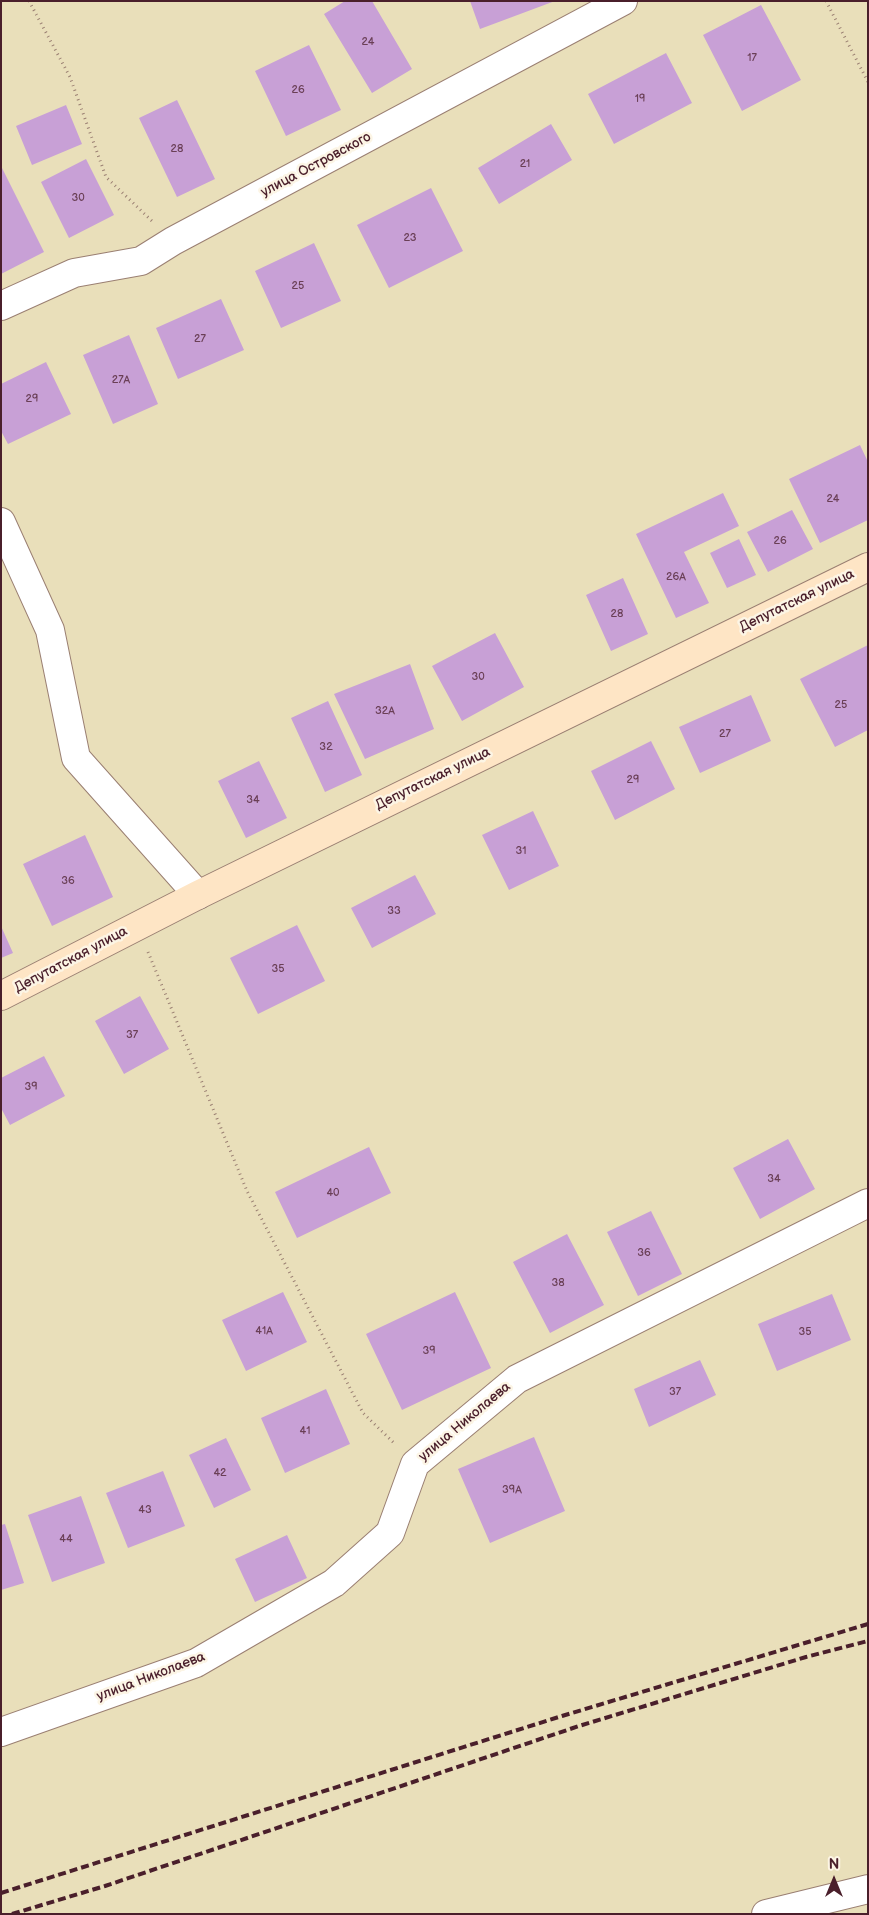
<!DOCTYPE html>
<meta charset="utf-8">
<style>
body{margin:0}
#map{position:relative;width:869px;height:1915px;overflow:hidden;background:#e9dfba;font-family:"Balsamiq Sans",sans-serif}
canvas{display:block}
.frame{position:absolute;inset:0;border:2px solid #4a1f2b;pointer-events:none}
.north{position:absolute;left:809px;top:1855px;width:50px;height:50px;-webkit-text-stroke:4px #fcf5e5;paint-order:stroke;rotate:0deg;font-size:14px;font-weight:700;line-height:20px;text-align:center;color:#4a1f2b}
.north::after{content:'';display:block;margin:auto;width:18px;height:22px;background:#4a1f2b;clip-path:polygon(50% 0,100% 100%,50% 72%,0 100%)}
</style>
<div id="map">
<canvas width="869" height="1915"></canvas>
<div class="frame"></div>
<div class="north">N</div>
</div>
<script>
const ctx = document.querySelector('canvas').getContext('2d');
ctx.lineJoin = 'round';
function fill(path, color) {
  ctx.fillStyle = color;
  ctx.fill(path, 'evenodd');
}
function shape(rows) {
  const path = new Path2D();
  for (const r of rows) {
    path.moveTo(r[0], r[1]);
    for (let i = 2; i < r.length; i += 2) path.lineTo(r[i], r[i + 1]);
  }
  return path;
}
function trace(path, color, width, dash) {
  ctx.strokeStyle = color;
  ctx.lineWidth = width;
  ctx.lineCap = dash ? 'butt' : 'round';
  ctx.setLineDash(dash || []);
  ctx.stroke(path);
}
function drawText(font, color, halo, rows, align = 'center') {
  ctx.font = font + ' "Balsamiq Sans",sans-serif';
  ctx.lineWidth = 5;
  ctx.setLineDash([]);
  ctx.textBaseline = 'middle';
  ctx.strokeStyle = halo;
  ctx.fillStyle = color;
  for (const [text, x, y, turn = 0] of rows) {
    ctx.save();
    ctx.translate(x, y);
    ctx.rotate((+turn || 0) * Math.PI / 180);
    ctx.textAlign = isNaN(turn) ? turn : align;
    if (halo) ctx.strokeText(text, 0, 0);
    ctx.fillText(text, 0, 0);
    ctx.restore();
  }
}
fill(shape([
 [345,1,372,1,412,69,372,93,324,14],
 [470,1,555,1,480,29],
 [761,5,801,80,742,111,703,35],
 [309,45,341,110,286,136,255,71],
 [666,53,692,103,614,144,588,94],
 [177,100,215,179,177,197,139,118],
 [66,105,82,144,32,165,16,126],
 [551,124,572,160,499,204,478,168],
 [86,159,114,215,69,238,41,182],
 [1,166,44,252,1,274],
 [431,188,463,251,389,288,357,225],
 [314,243,341,301,281,328,255,271],
 [221,299,244,350,178,379,156,328],
 [129,335,158,404,113,424,83,355],
 [46,362,71,414,8,444,1,431,1,384],
 [860,445,868,462,868,520,820,543,789,479],
 [723,493,739,526,684,552,709,603,676,618,636,534],
 [792,510,813,549,768,572,747,532],
 [739,539,756,575,727,588,710,553],
 [623,578,648,634,611,651,586,595],
 [495,633,524,687,462,721,432,666],
 [868,645,868,730,835,747,800,679],
 [410,664,434,729,365,759,334,694],
 [751,695,771,741,700,773,679,727],
 [328,701,362,775,325,792,291,718],
 [651,741,675,789,615,820,591,771],
 [259,761,287,818,246,838,218,781],
 [533,811,559,866,509,890,482,835],
 [85,835,113,897,52,926,23,864],
 [415,875,436,914,372,948,351,908],
 [297,925,325,981,258,1014,230,958],
 [1,926,13,953,1,958],
 [140,996,169,1049,124,1074,95,1021],
 [44,1056,65,1096,10,1125,1,1108,1,1078],
 [788,1139,815,1189,760,1219,733,1168],
 [369,1147,391,1193,297,1238,275,1192],
 [651,1211,682,1274,638,1296,607,1232],
 [567,1234,604,1305,550,1333,513,1262],
 [283,1292,307,1342,246,1371,222,1320],
 [455,1292,491,1368,402,1410,366,1334],
 [832,1294,851,1340,777,1371,758,1324],
 [700,1360,716,1395,649,1427,634,1389],
 [326,1389,350,1444,285,1473,261,1418],
 [534,1437,565,1511,490,1543,458,1469],
 [226,1438,251,1490,214,1508,189,1455],
 [163,1471,185,1526,128,1548,106,1493],
 [81,1496,105,1563,52,1582,28,1515],
 [5,1524,24,1583,1,1590,1,1525],
 [287,1535,307,1578,255,1602,235,1559]
]), '#c8a0d6');
const street = shape([
 [1,306,74,273,141,261,173,241,623,1],
 [1,522,50,630,76,758,198,895],
 [1,1732,196,1663,334,1583,390,1533,415,1464,517,1379,868,1203],
 [766,1914,868,1889]
]);
const secondary = shape([
 [1,996,198,895,868,567]
]);
trace(street, '#9a7f72', 30);
trace(secondary, '#9a7f72', 30);
trace(shape([
 [29,1,70,77,106,177,153,222],
 [826,1,868,82],
 [148,952,247,1191,363,1413,395,1444]
]), '#9a7f72', 3, [1, 4]);
trace(street, '#fff', 28);
trace(secondary, '#fee5c5', 28);
trace(shape([
 [1,1893,562,1716,868,1624],
 [12,1914,105,1886,579,1726,806,1657,868,1641]
]), '#4a1f2b', 4, [8, 4]);
drawText('11px', '#6a3f56', null, [
 ["24",368,42],
 ["17",752,58],
 ["26",298,90],
 ["19",640,99],
 ["28",177,149],
 ["21",525,164],
 ["30",78,198],
 ["23",410,238],
 ["25",298,286],
 ["27",200,339],
 ["27А",121,380],
 ["29",32,399],
 ["24",833,499],
 ["26",780,541],
 ["26А",676,577],
 ["28",617,614],
 ["30",478,677],
 ["25",841,705],
 ["32А",385,711],
 ["27",725,734],
 ["32",326,747],
 ["29",633,780],
 ["34",253,800],
 ["31",521,851],
 ["36",68,881],
 ["33",394,911],
 ["35",278,969],
 ["37",132,1035],
 ["39",31,1087],
 ["34",774,1179],
 ["40",333,1193],
 ["36",644,1253],
 ["38",558,1283],
 ["41А",264,1331],
 ["35",805,1332],
 ["39",429,1351],
 ["37",675,1392],
 ["41",305,1431],
 ["42",220,1473],
 ["39А",512,1490],
 ["43",145,1510],
 ["44",66,1539]
]);
drawText('14px', '#4a1f2b', '#fcf5e5', [
 ["улица Островского",316,165,-28],
 ["Депутатская улица",797,601,-26],
 ["Депутатская улица",433,779,-26],
 ["Депутатская улица",71,960,-28],
 ["улица Николаева",465,1422,-40],
 ["улица Николаева",151,1677,-21]
]);
</script>
